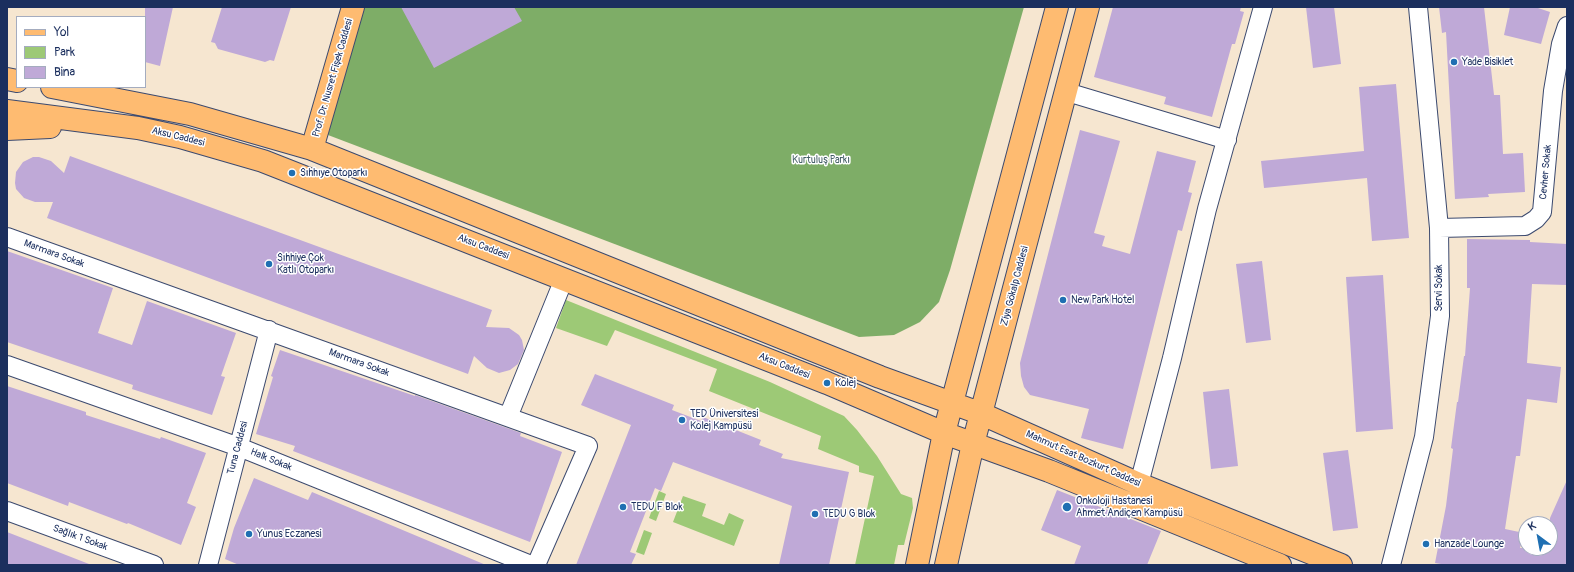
<!DOCTYPE html>
<meta charset="utf-8">
<style>
body{margin:0}
#map{position:relative;width:1574px;height:572px;overflow:hidden;background:#f6e6d0;font-family:Pangolin,sans-serif}
canvas{display:block}
.frame{position:absolute;inset:0;border:8px solid #1b2f5e;pointer-events:none}
.legend{position:absolute;left:16px;top:16px;width:130px;height:72px;box-sizing:border-box;background:#fff;border:1px solid #a4acbf;margin:0;padding:5px 7px;list-style:none;font-size:12px;color:#1b2f5e}
.legend li{display:flex;align-items:center;gap:8px;height:20px}
.legend b{width:20px;border:1px solid #a4acbf}
.north{position:absolute;left:1518px;top:516px;width:40px;height:40px;box-sizing:border-box;background:#fff;border:1px solid #a4acbf;border-radius:50%;rotate:328deg;font-size:11px;font-weight:700;line-height:16px;text-align:center;color:#1b2f5e}
.north::after{content:'';display:block;margin:auto;width:14px;height:18px;background:#1f6fb2;clip-path:polygon(50% 0,100% 100%,50% 72%,0 100%)}
</style>
<div id="map">
<canvas width="1574" height="572"></canvas>
<div class="frame"></div>
<ul class="legend">
<li><b style="height:5px;background:#febb71"></b>Yol</li>
<li><b style="height:11px;background:#9dc976"></b>Park</li>
<li><b style="height:11px;background:#bfa9d7"></b>Bina</li>
</ul>
<div class="north">K</div>
</div>
<script>
const ctx = document.querySelector('canvas').getContext('2d');
ctx.lineJoin = 'round';
function fill(path, color) {
  ctx.fillStyle = color;
  ctx.fill(path, 'evenodd');
}
function shape(rows) {
  const path = new Path2D();
  for (const r of rows) {
    path.moveTo(r[0], r[1]);
    for (let i = 2; i < r.length; i += 2) path.lineTo(r[i], r[i + 1]);
  }
  return path;
}
function trace(path, color, width, dash) {
  ctx.strokeStyle = color;
  ctx.lineWidth = width;
  ctx.lineCap = dash ? 'butt' : 'round';
  ctx.setLineDash(dash || []);
  ctx.stroke(path);
}
function drawText(font, color, halo, rows, align = 'center') {
  ctx.font = font + ' Pangolin,sans-serif';
  ctx.lineWidth = 3;
  ctx.setLineDash([]);
  ctx.textBaseline = 'middle';
  ctx.strokeStyle = halo;
  ctx.fillStyle = color;
  for (const [text, x, y, turn = 0] of rows) {
    ctx.save();
    ctx.translate(x, y);
    ctx.rotate((+turn || 0) * Math.PI / 180);
    ctx.textAlign = isNaN(turn) ? turn : align;
    if (halo) ctx.strokeText(text, 0, 0);
    ctx.fillText(text, 0, 0);
    ctx.restore();
  }
}
fill(shape([
 [566,300,770,382,844,416,857,430,877,456,901,494,912,498,913,508,904,545,898,545,894,565,855,565,874,476,859,472,859,466,818,449,821,436,709,391,717,369,615,330,607,346,556,328],
 [659,491,666,494,656,521,649,518],
 [683,496,706,504,702,516,724,525,729,513,744,520,734,546,673,522],
 [644,530,652,533,644,555,636,552]
]), '#9dc976');
fill(shape([
 [362,7,1024,7,950,270,939,302,920,322,894,335,859,337,328,135]
]), '#7ead67');
fill(shape([
 [145,7,173,7,160,66,145,62],
 [222,7,291,7,274,61,270,60,265,62,218,49,215,43,211,42],
 [401,7,514,7,522,21,434,68],
 [1113,7,1241,7,1240,11,1244,12,1235,44,1232,44,1212,117,1164,104,1166,97,1094,77],
 [1306,7,1334,7,1341,64,1313,68],
 [1439,7,1484,7,1494,95,1500,95,1503,154,1523,153,1525,192,1488,194,1489,197,1455,199,1446,32,1442,33],
 [1510,7,1535,7,1550,12,1541,44,1504,35],
 [1396,84,1409,238,1372,241,1367,178,1264,188,1261,161,1364,151,1359,87],
 [1080,130,1120,141,1094,233,1105,236,1102,246,1130,254,1157,151,1196,161,1188,192,1192,193,1182,231,1178,230,1123,449,1081,438,1089,409,1030,395,1024,387,1021,376,1020,363],
 [70,156,492,310,486,327,509,328,519,335,522,340,524,350,518,364,510,370,499,373,487,368,474,356,468,374,47,218,53,202,35,202,24,198,16,189,15,183,16,172,23,162,33,157,39,157,51,161,64,173],
 [1467,239,1530,240,1530,242,1567,244,1567,285,1532,284,1527,363,1561,367,1557,403,1527,399,1520,456,1516,456,1505,529,1524,533,1520,548,1550,548,1550,518,1567,480,1567,565,1447,565,1435,563,1446,506,1453,449,1451,448,1457,402,1458,402,1464,356,1465,356,1470,288,1467,288],
 [7,251,113,288,98,333,132,345,147,301,236,333,221,376,225,377,212,415,132,389,133,385,7,342],
 [1262,261,1271,340,1246,343,1236,264],
 [1383,275,1393,429,1356,432,1346,277],
 [280,350,415,396,415,395,521,433,520,436,562,452,530,542,293,451,295,446,256,434,273,377,271,376],
 [595,374,674,405,672,410,701,421,703,417,761,440,759,445,783,454,781,458,849,472,829,565,779,565,792,506,673,462,661,491,655,488,630,552,636,554,631,565,576,565,631,425,581,405],
 [7,386,86,412,86,415,160,439,161,437,206,453,187,503,196,507,181,545,128,523,127,524,69,502,68,506,7,483],
 [1229,389,1238,466,1211,469,1203,392],
 [1348,450,1358,528,1333,531,1323,453],
 [254,478,308,500,312,492,486,565,239,565,225,559,234,528],
 [1057,490,1161,531,1147,565,1074,565,1081,546,1041,530],
 [7,532,89,564,89,565,7,565]
]), '#bfa9d7');
const minor = shape([
 [1067,92,1227,140],
 [1439,228,1525,226,1536,219,1542,212,1553,91,1561,44,1567,26],
 [7,237,588,446,536,565],
 [7,365,239,447,531,565],
 [508,417,564,279],
 [1139,484,1172,358,1207,209,1263,7],
 [7,511,154,565],
 [208,565,269,330],
 [1391,565,1424,437,1440,316,1439,228,1418,7]
]);
const major = shape([
 [7,79,17,81],
 [52,87,190,114,312,149,880,377,982,414,1139,484,1341,565],
 [7,111,138,128,180,137,263,161,827,383,944,433,1049,471,1280,565],
 [7,129,50,127],
 [312,149,353,7],
 [917,565,944,433,1057,7],
 [946,565,973,444,1088,7]
]);
trace(minor, '#3c4a6f', 20);
trace(major, '#3c4a6f', 24);
trace(minor, '#fff', 18);
trace(major, '#febb71', 22);
for (const [x, y, r, color] of [
 [1454,62,4,"#1f6fb2"],
 [292,173,4,"#1f6fb2"],
 [269,264,4,"#1f6fb2"],
 [1063,300,4,"#1f6fb2"],
 [827,383,4,"#1f6fb2"],
 [682,420,4,"#1f6fb2"],
 [623,507,4,"#1f6fb2"],
 [1067,507,5,"#1f6fb2"],
 [815,514,4,"#1f6fb2"],
 [249,534,4,"#1f6fb2"],
 [1426,544,4,"#1f6fb2"]
]) {
  const dot = new Path2D();
  dot.arc(x, y, r, 0, 2 * Math.PI);
  ctx.fillStyle = color;
  ctx.fill(dot);
  trace(dot, '#fff', 1.5);
}
drawText('10px', '#1b2f5e', '#fff', [
 ["Yade Bisiklet",1462,62],
 ["Sıhhıye Otoparkı",300,173],
 ["Sıhhiye Çok",277,258],
 ["Katlı Otoparkı",277,270],
 ["New Park Hotel",1071,300],
 ["Kolej",835,383],
 ["TED Üniversitesi",690,414],
 ["Kolej Kampüsü",690,426],
 ["Onkoloji Hastanesi",1076,501],
 ["Ahmet Andiçen Kampüsü",1076,513],
 ["TEDU F Blok",631,507],
 ["TEDU G Blok",823,514],
 ["Yunus Eczanesi",257,534],
 ["Hanzade Lounge",1434,544]
], 'left');
drawText('10px', '#1b2f5e', '#fff', [
 ["Prof. Dr. Nusret Fişek Caddesi",333,78,-74],
 ["Aksu Caddesi",178,137,14],
 ["Cevher Sokak",1546,172,-85],
 ["Aksu Caddesi",483,247,21],
 ["Marmara Sokak",54,254,20],
 ["Ziya Gökalp Caddesi",1015,286,-75],
 ["Servi Sokak",1439,288,-90],
 ["Marmara Sokak",359,363,20],
 ["Aksu Caddesi",784,366,22],
 ["Tuna Caddesi",238,448,-75],
 ["Mahmut Esat Bozkurt Caddesi",1083,459,24],
 ["Halk Sokak",271,460,22],
 ["Sağlık 1 Sokak",80,538,20]
]);
drawText('10px', '#425d65', '#fff', [
 ["Kurtuluş Parkı",821,160]
]);
</script>
